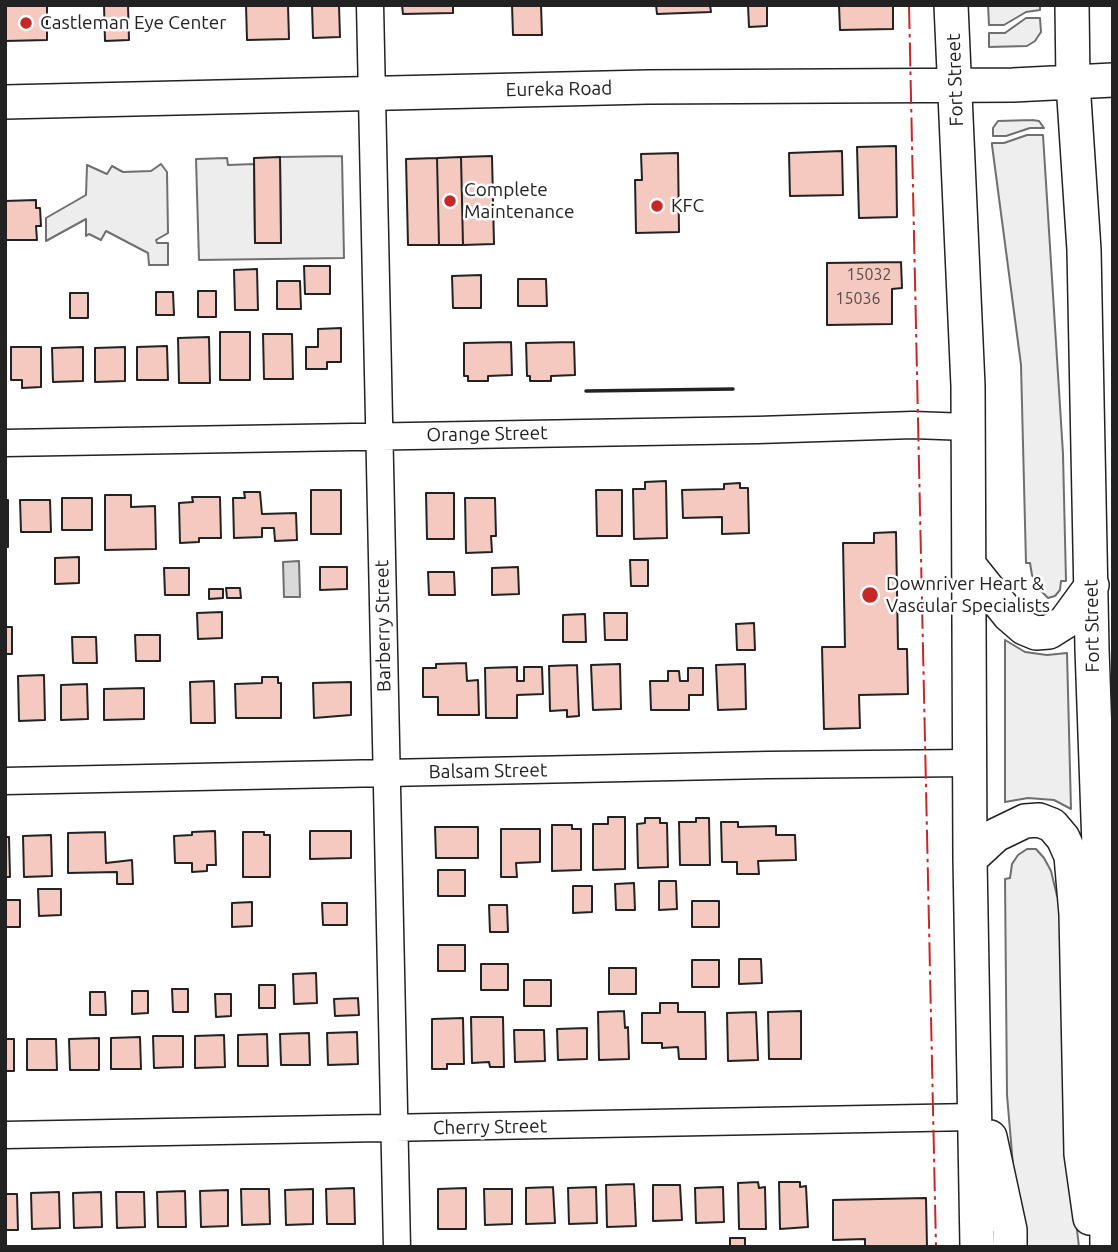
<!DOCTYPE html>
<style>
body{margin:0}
#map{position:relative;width:1118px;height:1252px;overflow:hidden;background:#fff;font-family:Ubuntu,sans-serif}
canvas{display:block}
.frame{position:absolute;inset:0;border:7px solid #222;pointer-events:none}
</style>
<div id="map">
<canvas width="1118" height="1252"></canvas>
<div class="frame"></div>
</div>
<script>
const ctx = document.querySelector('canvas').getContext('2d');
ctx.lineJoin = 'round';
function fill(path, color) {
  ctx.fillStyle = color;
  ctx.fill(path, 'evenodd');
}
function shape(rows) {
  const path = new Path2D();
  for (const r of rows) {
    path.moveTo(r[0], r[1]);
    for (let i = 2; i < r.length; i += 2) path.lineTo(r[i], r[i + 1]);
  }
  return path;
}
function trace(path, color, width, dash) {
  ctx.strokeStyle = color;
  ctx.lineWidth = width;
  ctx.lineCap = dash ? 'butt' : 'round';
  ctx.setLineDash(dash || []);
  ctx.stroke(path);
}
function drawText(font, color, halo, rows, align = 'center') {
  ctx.font = font + ' Ubuntu,sans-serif';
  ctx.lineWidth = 5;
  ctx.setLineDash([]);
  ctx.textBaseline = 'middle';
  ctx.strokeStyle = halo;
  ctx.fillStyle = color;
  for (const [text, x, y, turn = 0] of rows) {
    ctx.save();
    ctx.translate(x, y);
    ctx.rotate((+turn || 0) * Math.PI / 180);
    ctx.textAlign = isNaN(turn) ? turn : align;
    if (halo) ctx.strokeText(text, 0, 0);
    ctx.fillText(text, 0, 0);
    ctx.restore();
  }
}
const green = shape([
 [988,5,1040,5,1040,10,1026,12,1004,25,989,25,988,5],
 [1026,18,1040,18,1041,32,1035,41,1027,46,989,47,989,33,1005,33,1026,18],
 [1032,120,1039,121,1044,128,1030,128,1006,136,993,136,993,128,998,121,1032,120],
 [1027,135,1043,135,1063,454,1066,581,1061,581,1060,590,1055,596,1048,598,1038,588,1032,575,1030,563,1026,563,1021,365,992,145,992,143,1004,143,1027,135],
 [1005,640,1025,652,1047,655,1067,653,1071,809,1054,800,1028,798,1005,802,1005,640],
 [1027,849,1036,849,1044,858,1051,871,1057,896,1065,897,1069,1162,1079,1247,1020,1247,1007,1095,1005,879,1010,878,1012,864,1018,855,1027,849]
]);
fill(green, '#eee');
trace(green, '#6f6f6f', 2);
const parking = shape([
 [342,156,344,258,199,260,196,159,227,158,228,165,254,164,255,243,281,243,280,157,342,156],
 [161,164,167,172,168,233,156,240,157,243,168,243,168,265,149,265,148,253,106,231,101,240,89,234,86,236,86,219,46,241,46,218,86,195,87,165,107,174,112,166,123,172,151,171,161,164]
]);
fill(parking, '#ededed');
trace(parking, '#6f6f6f', 2);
const water = shape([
 [299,561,300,597,284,597,283,562,299,561]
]);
fill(water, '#d9d9d9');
trace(water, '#6f6f6f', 2);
const building = shape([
 [5,5,47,5,47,40,5,41,5,5],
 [104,5,128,5,129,40,105,41,104,5],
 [246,5,288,5,289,39,247,40,246,5],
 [312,5,339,5,340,37,313,38,312,5],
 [402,5,453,5,453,13,403,14,402,5],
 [512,5,541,5,542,35,513,35,512,5],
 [656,5,710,5,711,12,657,14,656,5],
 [748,5,767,5,767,26,749,27,748,5],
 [839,5,893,5,893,29,840,30,839,5],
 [896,146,897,217,859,218,857,147,896,146],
 [842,151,843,195,790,196,789,153,842,151],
 [678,153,679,232,636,233,635,180,642,180,641,154,678,153],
 [492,156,494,244,463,245,461,157,492,156],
 [280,157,281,243,255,243,254,158,280,157],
 [461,157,463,245,439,245,437,158,461,157],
 [437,158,439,245,408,245,406,159,437,158],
 [36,200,36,208,40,208,41,226,36,226,37,240,5,240,5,201,36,200],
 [901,262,902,288,892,289,892,324,827,325,827,263,901,262],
 [304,266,330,266,330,294,305,294,304,266],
 [257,269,258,310,235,310,234,270,257,269],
 [481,275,481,308,453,308,452,276,481,275],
 [518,279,546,279,547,306,518,306,518,279],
 [277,281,300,281,301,309,277,309,277,281],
 [198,291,216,291,216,317,198,317,198,291],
 [156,292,173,292,174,315,156,315,156,292],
 [70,293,88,293,88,318,70,318,70,293],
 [341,328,341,362,327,362,327,369,306,369,306,347,318,347,318,329,341,328],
 [220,332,250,332,250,380,220,380,220,332],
 [263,334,292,334,293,379,264,379,263,334],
 [209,337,210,383,179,383,178,338,209,337],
 [511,342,512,375,488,376,488,381,468,381,468,376,464,376,464,343,511,342],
 [574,342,575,375,551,376,551,381,530,381,530,376,527,376,526,343,574,342],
 [167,346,168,380,137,380,137,347,167,346],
 [11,347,41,347,41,387,22,388,22,380,11,380,11,347],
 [83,347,83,381,53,382,52,348,83,347],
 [125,347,125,381,95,382,95,348,125,347],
 [666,481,667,538,634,539,633,489,645,489,645,482,666,481],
 [740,483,740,488,748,488,749,533,722,534,722,517,683,518,682,490,724,489,724,484,740,483],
 [311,490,341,490,341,534,311,534,311,490],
 [596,490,622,490,622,536,597,536,596,490],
 [244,492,260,492,262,514,296,513,297,540,275,541,274,528,262,528,262,537,234,538,233,498,245,498,244,492],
 [426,493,454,493,454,539,427,539,426,493],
 [105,495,131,495,131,507,155,506,156,549,105,550,105,495],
 [192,497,220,497,221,538,199,538,199,542,180,543,179,503,193,502,192,497],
 [62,498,92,498,92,530,62,530,62,498],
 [465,498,495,498,496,536,491,536,492,552,466,553,465,498],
 [5,500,8,500,8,547,5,547,5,500],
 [20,500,50,500,51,532,21,532,20,500],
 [896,532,898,649,907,649,908,694,859,695,860,728,824,729,822,647,845,647,843,543,874,543,874,533,896,532],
 [79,557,79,583,55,584,55,558,79,557],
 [630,560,648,560,648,586,631,586,630,560],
 [320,567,347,567,347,589,320,590,320,567],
 [518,567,519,594,492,595,492,568,518,567],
 [164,568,189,568,189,595,165,595,164,568],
 [428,572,454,572,455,595,429,595,428,572],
 [226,588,240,588,241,598,227,598,226,588],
 [209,589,223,589,223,598,209,599,209,589],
 [222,612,222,638,198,639,197,613,222,612],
 [604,613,627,613,627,640,605,640,604,613],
 [585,614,586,642,563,642,563,615,585,614],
 [754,623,755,650,737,650,736,624,754,623],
 [5,627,12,627,12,654,5,654,5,627],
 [135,635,160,635,160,661,136,661,135,635],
 [72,637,96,637,97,663,73,663,72,637],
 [466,663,467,681,478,680,479,715,438,715,438,697,423,697,423,668,436,668,436,664,466,663],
 [620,664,621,709,593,710,591,665,620,664],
 [745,664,746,709,718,710,716,665,745,664],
 [577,665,579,716,567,717,567,710,550,711,549,666,577,665],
 [517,667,517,681,524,681,524,667,542,667,543,694,517,695,517,718,486,718,485,668,517,667],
 [688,668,703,668,703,695,689,695,689,710,651,710,650,681,668,681,668,671,679,671,680,681,688,681,688,668],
 [44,675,45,720,19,721,18,676,44,675],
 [262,677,278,677,278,683,281,683,281,718,236,718,235,684,262,683,262,677],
 [214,681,215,723,191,723,190,682,214,681],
 [351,682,351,715,314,718,313,683,351,682],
 [87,684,88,719,61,720,61,685,87,684],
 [144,688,144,719,104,720,104,689,144,688],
 [608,817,625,817,625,869,593,870,593,824,608,824,608,817],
 [645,818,660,818,660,823,667,823,668,867,638,868,637,824,645,823,645,818],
 [696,818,709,818,710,865,680,865,679,822,696,822,696,818],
 [721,822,738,822,738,827,776,826,776,835,795,835,796,860,758,861,759,874,737,874,737,862,722,862,721,822],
 [552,825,572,825,572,829,581,829,581,870,552,871,552,825],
 [435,827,478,827,478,858,436,858,435,827],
 [501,829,540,829,540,862,516,863,517,877,501,877,501,829],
 [215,831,216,865,207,865,207,871,192,872,192,863,175,863,174,836,192,835,192,832,215,831],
 [310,831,351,831,351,858,310,859,310,831],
 [105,832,106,863,132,860,133,884,117,884,117,872,68,873,68,833,105,832],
 [243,832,264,832,264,835,270,835,270,877,243,877,243,832],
 [51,835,52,876,24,877,23,836,51,835],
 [5,837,9,837,10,877,5,877,5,837],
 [438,870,465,870,465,896,438,896,438,870],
 [659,881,676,881,677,909,659,910,659,881],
 [634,883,635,910,616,910,615,884,634,883],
 [573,886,592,886,592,912,573,913,573,886],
 [38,889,61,889,61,915,39,916,38,889],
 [5,900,20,900,20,927,5,927,5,900],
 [692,901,719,901,719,927,692,927,692,901],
 [252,902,252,926,232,927,232,903,252,902],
 [322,903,347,903,347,925,323,925,322,903],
 [489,905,507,905,508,932,490,932,489,905],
 [438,945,465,945,465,971,438,971,438,945],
 [739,959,761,959,762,983,739,984,739,959],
 [692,960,719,960,719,987,692,987,692,960],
 [481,964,508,964,508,990,481,990,481,964],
 [609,968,636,968,636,994,609,994,609,968],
 [316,973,317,1003,294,1004,293,974,316,973],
 [524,980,551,980,551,1006,524,1006,524,980],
 [259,985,275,985,275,1008,259,1008,259,985],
 [172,989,188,989,188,1012,173,1012,172,989],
 [132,991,148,991,148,1013,132,1014,132,991],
 [90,992,105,992,106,1015,90,1015,90,992],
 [215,994,231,994,231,1016,216,1017,215,994],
 [358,998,359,1015,335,1016,334,999,358,998],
 [660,1003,678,1003,678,1012,705,1012,706,1059,679,1059,678,1047,662,1048,662,1043,642,1043,642,1013,660,1013,660,1003],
 [624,1011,625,1028,628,1027,629,1059,599,1060,598,1012,624,1011],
 [801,1011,801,1059,769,1059,768,1012,801,1011],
 [756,1012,758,1060,728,1061,727,1013,756,1012],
 [471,1017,503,1017,504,1067,490,1067,489,1062,472,1063,471,1017],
 [463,1018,464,1064,447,1064,447,1069,432,1069,432,1019,463,1018],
 [587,1028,587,1059,558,1060,557,1029,587,1028],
 [514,1030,544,1030,545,1061,515,1062,514,1030],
 [357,1032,358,1064,328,1065,327,1033,357,1032],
 [309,1033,310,1065,281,1065,280,1034,309,1033],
 [267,1034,268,1066,238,1066,238,1035,267,1034],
 [224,1035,225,1067,195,1068,195,1036,224,1035],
 [153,1036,183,1036,183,1067,154,1068,153,1036],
 [140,1037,141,1069,111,1069,111,1038,140,1037],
 [99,1038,99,1070,70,1070,69,1039,99,1038],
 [5,1039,14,1039,14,1071,5,1071,5,1039],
 [27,1039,56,1039,57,1070,27,1070,27,1039],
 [758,1182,759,1188,765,1187,766,1229,739,1229,738,1183,758,1182],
 [779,1182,800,1182,800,1187,806,1186,808,1227,780,1229,779,1182],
 [634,1184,636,1226,607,1227,606,1185,634,1184],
 [653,1185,680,1185,682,1220,653,1221,653,1185],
 [553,1187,555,1223,526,1224,526,1188,553,1187],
 [596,1187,597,1223,569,1224,568,1188,596,1187],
 [723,1187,724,1222,696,1223,695,1188,723,1187],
 [354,1188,355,1224,327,1224,326,1189,354,1188],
 [466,1188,466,1229,438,1229,438,1189,466,1188],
 [241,1189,269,1189,270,1224,242,1225,241,1189],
 [313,1189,313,1224,286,1225,285,1190,313,1189],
 [484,1189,512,1189,512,1224,485,1225,484,1189],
 [228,1190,228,1226,201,1227,200,1191,228,1190],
 [185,1191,186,1227,158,1227,157,1192,185,1191],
 [59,1192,60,1228,32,1229,31,1193,59,1192],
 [101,1192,102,1227,74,1228,73,1193,101,1192],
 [116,1192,144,1192,145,1227,117,1228,116,1192],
 [5,1194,17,1194,18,1230,5,1230,5,1194],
 [926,1198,927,1247,865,1247,865,1239,833,1240,833,1200,926,1198],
 [730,1238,745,1238,745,1247,730,1247,730,1238]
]);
fill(building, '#f3c9c0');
trace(building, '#222', 2);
const minor = shape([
 [370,5,397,1247],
 [5,443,758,430,913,425,968,427],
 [5,781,768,765,970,763],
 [5,1135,974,1117]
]);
const major = shape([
 [951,5,968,386,970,859,977,1247],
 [1072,5,1073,83,1084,250,1092,649,1105,1016,1107,1247],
 [5,102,648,87,1013,85,1113,80],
 [969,565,1009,615,1024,628,1036,633,1049,632,1065,622,1092,585],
 [970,859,996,835,1025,821,1039,820,1052,825,1063,838,1071,856,1076,914,1081,1154,1090,1218],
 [990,1137,1010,1230,1010,1247]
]);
trace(minor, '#222', 29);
trace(major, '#222', 36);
trace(minor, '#fff', 26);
trace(major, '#fff', 33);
trace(shape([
 [586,391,733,389]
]), '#222', 3.5);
trace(shape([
 [909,5,936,1247]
]), '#c62828', 2, [24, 5, 3.5, 5]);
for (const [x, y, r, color] of [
 [26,23,7,"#c62828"],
 [450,201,7,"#c62828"],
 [657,206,7,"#c62828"],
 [870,595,9,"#c62828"]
]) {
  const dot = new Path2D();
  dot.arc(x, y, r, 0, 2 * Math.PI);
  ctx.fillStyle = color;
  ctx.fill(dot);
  trace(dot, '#fff', 2.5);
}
drawText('16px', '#564c4a', null, [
 ["15032",869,275],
 ["15036",858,299]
]);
drawText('19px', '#222', '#fff', [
 ["Castleman Eye Center",40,23],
 ["Complete",464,190],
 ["Maintenance",464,212],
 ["KFC",671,206],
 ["Downriver Heart &",886,584],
 ["Vascular Specialists",886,606]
], 'left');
drawText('19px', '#222', '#fff', [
 ["Fort Street",955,80,-92],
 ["Eureka Road",559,89,-1],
 ["Orange Street",487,434,-1],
 ["Barberry Street",383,626,-91],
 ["Fort Street",1092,626,-91],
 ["Balsam Street",488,771,-1],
 ["Cherry Street",490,1127,-1]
]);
</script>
